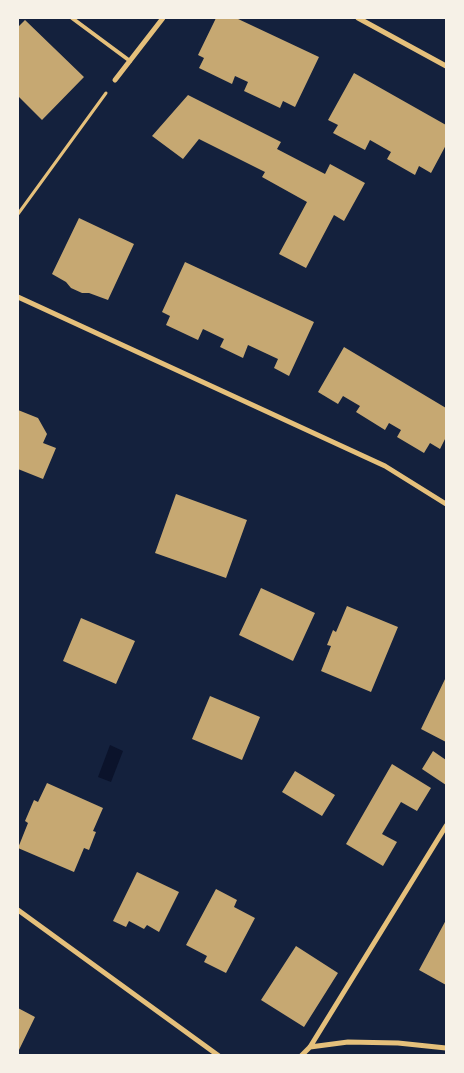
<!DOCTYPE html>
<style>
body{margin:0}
#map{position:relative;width:464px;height:1073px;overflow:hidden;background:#14213d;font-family:"Titillium Web",sans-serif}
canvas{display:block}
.frame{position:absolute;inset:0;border:19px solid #f6f1e7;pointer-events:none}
</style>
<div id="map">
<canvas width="464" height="1073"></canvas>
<div class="frame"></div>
</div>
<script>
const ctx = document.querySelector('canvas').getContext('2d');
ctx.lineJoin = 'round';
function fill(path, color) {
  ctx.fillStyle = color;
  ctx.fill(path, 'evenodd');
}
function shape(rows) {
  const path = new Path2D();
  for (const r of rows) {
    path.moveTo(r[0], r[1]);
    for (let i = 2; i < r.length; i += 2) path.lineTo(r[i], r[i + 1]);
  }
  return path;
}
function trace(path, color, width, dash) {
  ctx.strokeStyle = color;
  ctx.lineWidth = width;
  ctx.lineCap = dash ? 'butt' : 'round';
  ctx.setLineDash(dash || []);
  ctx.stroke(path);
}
fill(shape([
 [110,745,123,751,111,782,98,777]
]), '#0b132b');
fill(shape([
 [216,18,236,18,319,57,295,107,283,101,280,108,244,91,248,82,235,76,232,84,199,68,204,58,198,55],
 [25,20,84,77,42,120,18,96,18,27],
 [354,73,446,125,446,145,431,173,419,166,415,175,387,159,391,152,370,140,365,150,333,133,338,125,328,120],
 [188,95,281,142,277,149,325,174,330,164,365,183,344,221,334,215,306,268,279,254,307,202,262,177,265,172,199,139,183,159,152,136],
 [79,218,134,244,108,300,89,293,82,293,71,288,66,282,52,274],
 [185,262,314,322,289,376,274,368,278,359,248,345,243,358,220,347,224,339,203,329,198,340,166,325,170,316,162,312],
 [344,347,446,408,446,437,440,449,430,443,424,453,397,437,401,430,389,423,385,430,356,412,360,406,343,396,338,404,318,392],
 [18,410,38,418,47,434,43,443,56,448,43,479,18,469],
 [176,494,247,520,226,578,155,553],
 [261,588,315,613,293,661,239,635],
 [347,606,398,627,371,692,321,671,331,646,327,645,333,630,336,632],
 [81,618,135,641,116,684,63,661],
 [446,677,446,742,421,729],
 [210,696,260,717,242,760,192,739],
 [433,751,446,760,446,785,422,769],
 [392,764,431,788,417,811,401,802,382,834,397,842,383,866,346,844],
 [295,771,335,795,322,816,282,792],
 [47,783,103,808,93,831,96,832,89,850,84,848,74,872,18,848,28,823,25,821,34,800,38,802],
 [137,872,179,892,159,932,147,925,144,929,129,921,126,927,113,921],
 [216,889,237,900,234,907,255,918,226,973,204,962,207,956,186,945],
 [446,920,446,985,419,970],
 [296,946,338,973,304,1027,261,1000],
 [18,1008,35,1017,18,1052]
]), '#c6a872');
trace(shape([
 [18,214,106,93]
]), '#e5c07b', 3);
trace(shape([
 [72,18,130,61]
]), '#e5c07b', 4);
trace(shape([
 [358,18,446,66],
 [115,80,163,18],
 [18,297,385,466,446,504],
 [18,910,219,1056],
 [310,1047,348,1042,398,1043,446,1048],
 [301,1056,310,1047,446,826]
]), '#e5c07b', 5);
</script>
